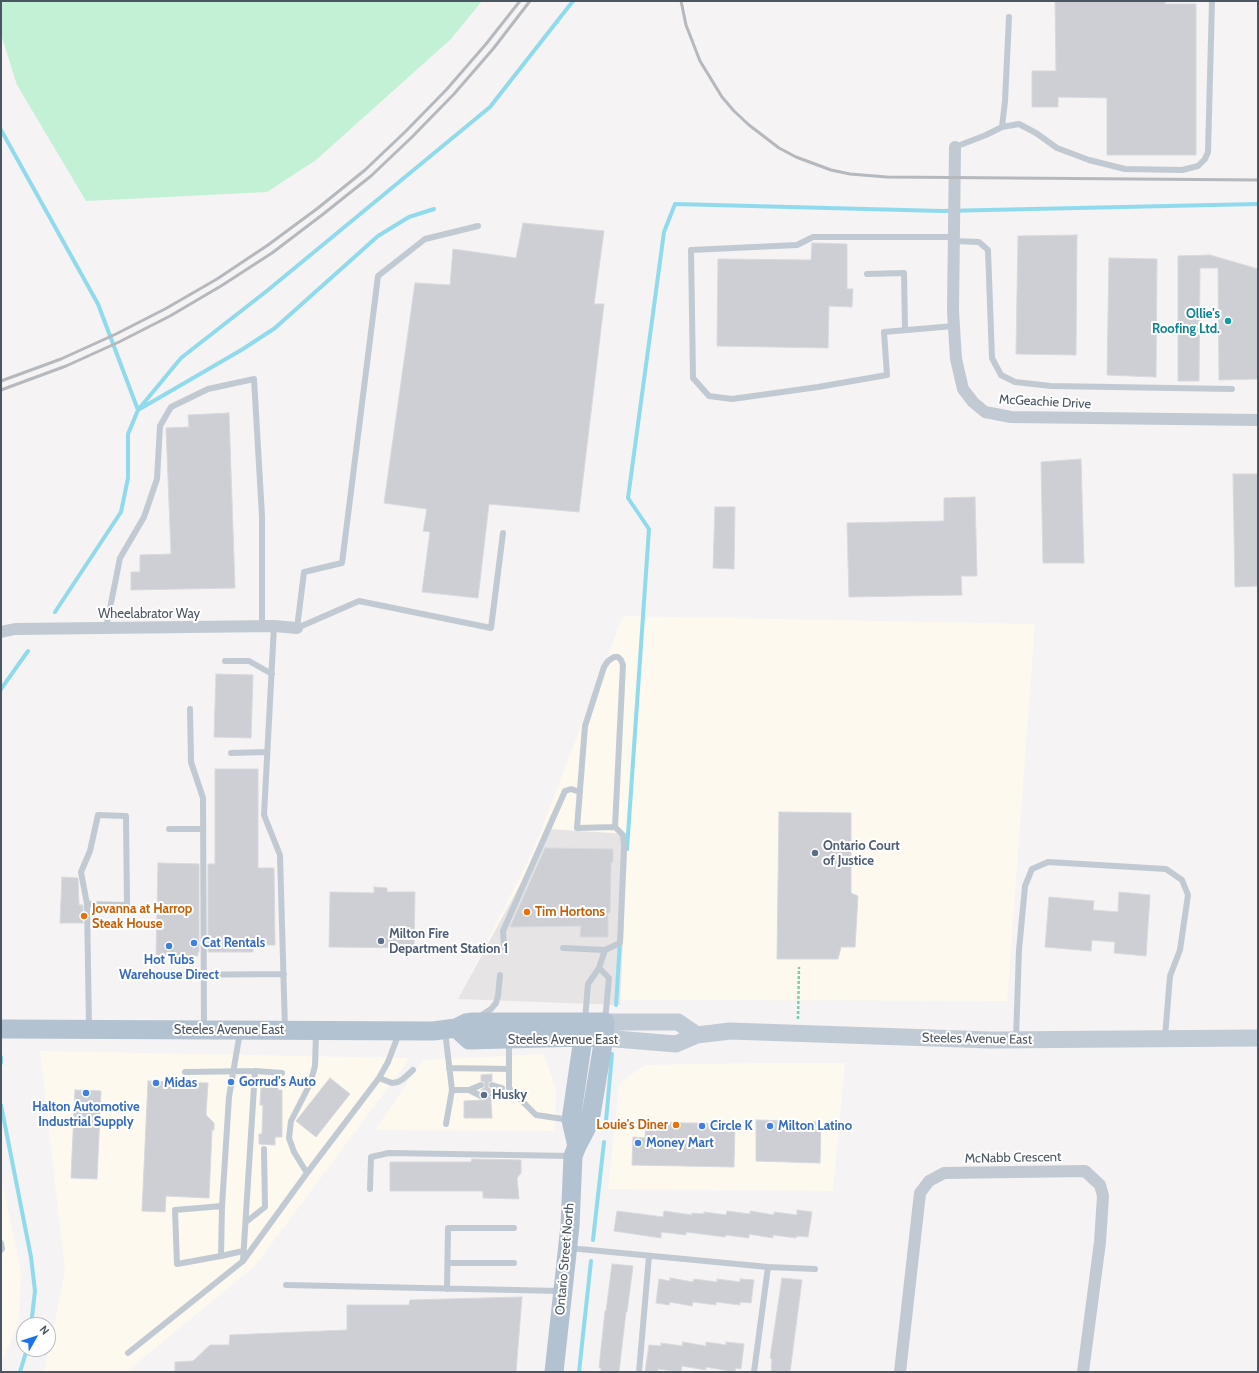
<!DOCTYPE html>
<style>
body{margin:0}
#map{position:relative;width:1259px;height:1373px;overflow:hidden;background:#f5f3f3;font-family:Cabin,sans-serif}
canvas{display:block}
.frame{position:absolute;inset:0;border:2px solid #4a5661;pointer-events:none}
.north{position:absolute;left:16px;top:1317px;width:40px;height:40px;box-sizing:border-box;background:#fff;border:1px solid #b7bbc0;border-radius:50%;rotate:51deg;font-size:11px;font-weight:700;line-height:16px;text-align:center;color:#4a5661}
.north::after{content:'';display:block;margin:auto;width:14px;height:18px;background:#1a73e8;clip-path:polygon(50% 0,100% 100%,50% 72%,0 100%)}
</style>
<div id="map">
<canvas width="1259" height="1373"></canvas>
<div class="frame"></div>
<div class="north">N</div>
</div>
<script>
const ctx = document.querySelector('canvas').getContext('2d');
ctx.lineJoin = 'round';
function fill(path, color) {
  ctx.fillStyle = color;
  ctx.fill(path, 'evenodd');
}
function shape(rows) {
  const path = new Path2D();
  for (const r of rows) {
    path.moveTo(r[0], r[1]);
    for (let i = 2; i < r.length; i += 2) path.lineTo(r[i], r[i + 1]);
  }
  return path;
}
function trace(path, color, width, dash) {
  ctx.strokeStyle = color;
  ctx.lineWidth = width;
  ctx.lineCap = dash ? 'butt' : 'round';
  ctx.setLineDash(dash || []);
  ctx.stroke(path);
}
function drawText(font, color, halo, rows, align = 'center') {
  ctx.font = font + ' Cabin,sans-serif';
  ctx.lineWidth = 4;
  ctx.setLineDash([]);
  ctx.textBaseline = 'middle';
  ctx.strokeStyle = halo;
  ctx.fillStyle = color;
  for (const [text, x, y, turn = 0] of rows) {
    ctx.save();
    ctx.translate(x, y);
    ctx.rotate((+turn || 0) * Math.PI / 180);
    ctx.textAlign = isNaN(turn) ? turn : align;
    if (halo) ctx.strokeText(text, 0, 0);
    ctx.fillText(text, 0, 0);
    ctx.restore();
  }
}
fill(shape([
 [623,616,1035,624,1007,1001,458,999,533,851],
 [40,1051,410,1058,255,1266,126,1372,44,1372,65,1272],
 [544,1054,556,1090,555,1131,375,1130,423,1060],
 [756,1063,845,1063,833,1191,608,1189,619,1084,644,1065],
 [1,1177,21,1271,19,1323,1,1364]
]), '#fdf9ef');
fill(shape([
 [548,829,628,834,620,1005,458,999,540,848]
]), '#e6e4e5');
fill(shape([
 [1,1,482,1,451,39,316,160,267,192,86,201,17,85,1,34]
]), '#c3f1d5');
trace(shape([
 [1,130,98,304,138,410,181,358,268,290,490,107,573,1],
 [55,612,121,512,128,478,128,434,138,410,243,349,275,328,378,236,409,217,434,209],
 [1,689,28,651],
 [627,849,649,529,628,498,664,232,675,204,942,211,1258,204],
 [616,1005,620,941],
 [1,1063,1,1057],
 [1,1105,31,1257,35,1291,31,1325],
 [606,1121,612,1054],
 [593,1240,604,1142],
 [20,1372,27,1349],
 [579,1372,591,1261]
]), '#90daee', 4);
const building = shape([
 [1055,1,1165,1,1165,4,1196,4,1196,155,1107,155,1107,98,1058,97,1058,107,1032,107,1032,71,1056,71,1055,1],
 [523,223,604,231,594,304,604,304,579,512,489,504,478,598,422,592,430,532,423,531,427,509,384,503,415,283,450,285,453,249,516,258,523,223],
 [1077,235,1076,355,1016,354,1018,236,1077,235],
 [812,243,847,244,847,289,853,289,852,307,829,306,828,348,717,346,718,259,811,260,812,243],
 [1210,255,1258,269,1258,379,1219,380,1218,268,1200,268,1199,381,1178,381,1178,256,1210,255],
 [1109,258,1157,259,1156,377,1107,375,1109,258],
 [229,413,235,588,131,590,131,572,140,572,140,555,171,554,166,428,189,427,188,415,229,413],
 [1081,459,1084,563,1043,563,1041,462,1081,459],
 [1233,474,1258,474,1258,586,1235,587,1233,474],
 [975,497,977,576,961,576,962,595,849,597,847,523,944,521,944,498,975,497],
 [715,507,735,507,734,569,713,568,715,507],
 [216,674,253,675,251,738,214,737,216,674],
 [215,769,258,769,258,868,274,868,275,945,253,945,253,952,208,952,208,864,215,864,215,769],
 [779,812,851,813,851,893,858,896,855,947,841,947,838,959,777,959,779,812],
 [545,848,613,849,613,862,611,862,610,913,608,913,608,937,580,937,581,926,510,927,545,848],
 [158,863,199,864,199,952,198,952,198,956,156,955,158,863],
 [62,877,78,878,79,905,83,905,83,923,60,923,62,877],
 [374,887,387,888,387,892,415,892,414,948,329,947,330,892,374,893,374,887],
 [1119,892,1150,895,1146,956,1114,953,1115,942,1092,940,1091,951,1045,947,1049,897,1094,901,1093,910,1118,912,1119,892],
 [492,1074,492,1081,489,1082,488,1086,489,1088,492,1090,489,1095,490,1098,493,1099,491,1101,492,1118,464,1118,464,1101,484,1100,485,1095,481,1090,484,1088,485,1085,484,1082,481,1081,481,1075,492,1074],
 [330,1078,350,1094,316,1137,296,1121,330,1078],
 [148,1081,208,1083,206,1115,214,1123,214,1130,212,1130,209,1198,166,1196,165,1212,142,1211,148,1081],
 [261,1087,278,1087,278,1090,282,1090,282,1137,275,1137,275,1145,259,1144,259,1134,262,1134,263,1105,260,1105,261,1087],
 [75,1090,101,1091,97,1179,71,1178,75,1090],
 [756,1120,821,1122,820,1163,756,1161,756,1120],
 [646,1122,735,1124,734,1167,632,1165,633,1137,645,1138,646,1122],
 [472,1159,521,1160,521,1173,517,1178,519,1199,483,1198,483,1191,390,1191,390,1162,471,1162,472,1159],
 [797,1210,812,1212,808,1237,797,1236,796,1238,773,1235,773,1238,749,1234,749,1238,726,1235,725,1237,686,1232,686,1235,661,1232,661,1238,614,1231,617,1211,663,1217,664,1211,692,1215,692,1213,704,1214,704,1212,726,1215,727,1211,750,1214,750,1211,774,1215,774,1212,797,1215,797,1210],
 [612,1264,633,1266,627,1312,626,1312,619,1372,601,1372,601,1368,599,1368,605,1311,606,1311,612,1264],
 [670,1278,693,1282,694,1279,717,1282,717,1279,740,1282,740,1279,754,1280,751,1303,740,1302,740,1305,716,1302,716,1305,693,1302,692,1306,670,1302,669,1305,656,1303,659,1279,670,1281,670,1278],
 [782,1278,802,1280,790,1372,771,1372,772,1359,770,1358,782,1278],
 [522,1297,516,1372,175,1372,175,1362,193,1361,210,1345,229,1345,230,1335,347,1330,347,1305,409,1305,410,1300,522,1297],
 [683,1342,706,1346,706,1342,726,1345,726,1342,744,1344,741,1369,736,1368,735,1372,706,1367,706,1370,682,1366,681,1372,658,1369,657,1372,645,1372,649,1345,661,1346,661,1343,682,1346,683,1342]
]);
fill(building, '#cdcfd5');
trace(building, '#d7d9de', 1);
trace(shape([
 [798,1019,799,967]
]), '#7ad0a6', 2.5, [3, 2]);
trace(shape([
 [1002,127,1019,124,1036,133,1057,148,1089,160,1125,169,1182,170,1198,166,1205,159,1208,152,1212,1],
 [955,147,986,135,1002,127,1005,101,1009,17],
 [954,241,979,242,988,250,992,358,1001,375,1015,382,1051,386,1232,389],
 [867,274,904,273,905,330],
 [954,326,884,332,887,375,818,387,732,399,709,396,693,378,691,250,797,245,813,237,954,237],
 [274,626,264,815,280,855,285,1029],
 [106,628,120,558,144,517,157,479,160,426,171,407,208,389,254,379,262,516,262,627],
 [297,628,304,572,342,563,378,276,425,239,478,226],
 [297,628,359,601,491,628,503,533],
 [225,661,249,661,272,674],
 [190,709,191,762,203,798,204,1028],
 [231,753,267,752],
 [169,829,203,829],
 [87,904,81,872,90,851,98,815,126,816,127,905,87,904,89,1028],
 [504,947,503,931,565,791,571,789,580,792],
 [563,948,605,950,620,943,624,846,623,835,615,827,577,828,585,726,604,667,608,661,614,657,618,657,621,660,623,665,615,827],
 [599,968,609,978,605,1021],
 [168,975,284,974],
 [479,1017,491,1009,496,1003,498,996,500,975],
 [585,1020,588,984,599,968,605,950],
 [445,1031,452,1090,469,1090,481,1096],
 [1016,1038,1019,950,1025,886,1032,869,1048,862,1166,869,1182,880,1188,895,1180,950,1170,976,1165,1037],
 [509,1041,509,1088,536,1115,570,1120],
 [449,1068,509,1069],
 [185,1072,255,1071,282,1073],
 [379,1078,392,1083,398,1082,403,1079,413,1070],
 [492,1085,502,1088,493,1095],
 [469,1090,481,1085],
 [446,1124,452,1090],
 [307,1173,294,1152,289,1138,291,1121,310,1084,315,1066,316,1033],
 [370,1189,371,1157,389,1153,572,1156],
 [222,1206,175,1210,177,1264,221,1256,222,1206,229,1097,240,1032],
 [246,1222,265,1207,264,1149],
 [1,1243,2,1249,1,1250],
 [569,1248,768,1267,815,1269],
 [221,1256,243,1251],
 [243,1261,255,1071],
 [448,1263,514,1263],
 [286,1285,560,1291],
 [447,1289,448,1228,514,1228],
 [128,1353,243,1261,307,1173,379,1078,388,1062,399,1033],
 [639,1372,649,1256],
 [754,1372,768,1267]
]), '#c1cad2', 6);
trace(shape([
 [955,147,953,311,956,359,963,389,973,402,985,412,1011,417,1258,420],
 [1,632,15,629,274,626,297,628],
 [900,1372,920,1193,929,1181,944,1173,1085,1171,1100,1185,1103,1196,1100,1242,1083,1372]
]), '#c1cad2', 12);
trace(shape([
 [605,1022,678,1022,697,1035],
 [604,1038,676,1044,697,1035,730,1031,990,1040,1258,1038]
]), '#c1cbd6', 17);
trace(shape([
 [456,1028,469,1040,583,1037,604,1038],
 [1,1029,433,1031,456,1028,466,1023,473,1022,605,1022,604,1038,590,1121,577,1146,573,1156,570,1226,554,1372],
 [577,1146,571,1120,585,1025]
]), '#b3c2d1', 19);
trace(shape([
 [681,1,686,25,700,61,722,97,734,111,749,125,779,148,796,157,831,170,850,174,887,177,1258,180],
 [1,381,61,359,116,334,165,309,217,279,268,245,318,208,365,170,406,131,447,89,486,44,520,1],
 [1,390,66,366,119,342,170,316,221,286,272,253,322,215,371,176,412,137,454,94,493,49,530,1]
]), '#b5b8bd', 3);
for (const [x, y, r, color] of [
 [1228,321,4,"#0f9aa8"],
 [815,853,4,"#5c6f8a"],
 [527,912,4,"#e8710a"],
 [84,916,4,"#e8710a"],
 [381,941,4,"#5c6f8a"],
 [194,943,4,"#3f7fe0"],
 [169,946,4,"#3f7fe0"],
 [231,1082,4,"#3f7fe0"],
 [156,1083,4,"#3f7fe0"],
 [86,1093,4,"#3f7fe0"],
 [484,1095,4,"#5c6f8a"],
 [676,1125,4,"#e8710a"],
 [702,1126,4,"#3f7fe0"],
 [770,1126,4,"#3f7fe0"],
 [638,1143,4,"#3f7fe0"]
]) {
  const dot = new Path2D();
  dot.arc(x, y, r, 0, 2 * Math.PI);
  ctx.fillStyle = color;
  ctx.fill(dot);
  trace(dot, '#fff', 1.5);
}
drawText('bold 13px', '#0d838f', '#fff', [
 ["Ollie's",1220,314],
 ["Roofing Ltd.",1220,329]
], 'right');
drawText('13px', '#4a5661', '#fff', [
 ["McGeachie Drive",1045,402,3],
 ["Wheelabrator Way",149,614],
 ["Steeles Avenue East",229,1030],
 ["Steeles Avenue East",977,1039,1],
 ["Steeles Avenue East",563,1040],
 ["McNabb Crescent",1013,1158,-1],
 ["Ontario Street North",565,1259,-85]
]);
drawText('bold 13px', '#4e5e75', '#fff', [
 ["Ontario Court",823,846],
 ["of Justice",823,861],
 ["Milton Fire",389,934],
 ["Department Station 1",389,949],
 ["Husky",492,1095]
], 'left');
drawText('bold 13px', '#c56008', '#fff', [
 ["Jovanna at Harrop",92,909],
 ["Steak House",92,924],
 ["Tim Hortons",535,912],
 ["Louie's Diner",668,1125,"right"]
], 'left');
drawText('bold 13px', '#366cbe', '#fff', [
 ["Cat Rentals",202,943],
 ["Hot Tubs",169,960,"center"],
 ["Warehouse Direct",169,975,"center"],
 ["Gorrud's Auto",239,1082],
 ["Midas",164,1083],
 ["Halton Automotive",86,1107,"center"],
 ["Industrial Supply",86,1122,"center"],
 ["Circle K",710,1126],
 ["Milton Latino",778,1126],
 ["Money Mart",646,1143]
], 'left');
</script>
